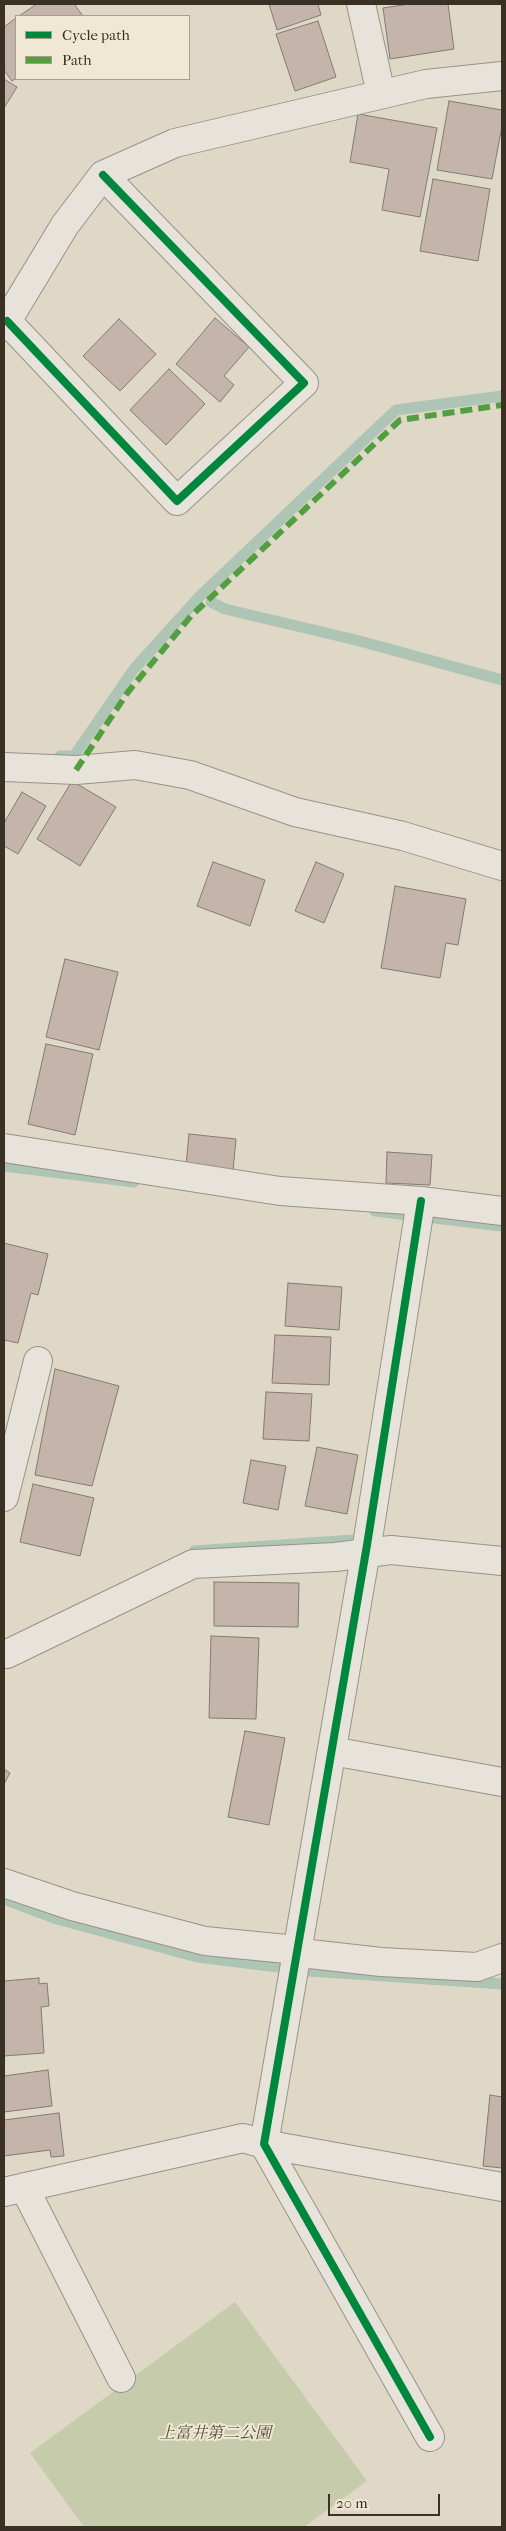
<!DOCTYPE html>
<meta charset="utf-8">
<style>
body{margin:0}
#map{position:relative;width:506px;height:2531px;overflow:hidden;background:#dfd8c7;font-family:"IM FELL French Canon",serif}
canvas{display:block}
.frame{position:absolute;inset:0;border:5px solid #3b3024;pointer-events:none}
.legend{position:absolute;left:15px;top:15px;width:175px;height:65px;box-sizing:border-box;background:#f1e8d4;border:1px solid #a89e8e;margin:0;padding:6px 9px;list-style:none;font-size:15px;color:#3b3024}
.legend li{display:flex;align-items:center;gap:10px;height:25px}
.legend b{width:25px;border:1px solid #a89e8e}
.scale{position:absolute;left:328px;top:2494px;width:112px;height:22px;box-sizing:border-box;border:2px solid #3b3024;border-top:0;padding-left:6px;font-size:15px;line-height:18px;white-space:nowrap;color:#3b3024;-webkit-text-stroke:4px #f1e8d4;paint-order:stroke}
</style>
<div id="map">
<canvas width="506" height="2531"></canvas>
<div class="frame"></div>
<ul class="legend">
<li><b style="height:6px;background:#00873e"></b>Cycle path</li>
<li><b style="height:6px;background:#529e40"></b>Path</li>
</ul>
<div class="scale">20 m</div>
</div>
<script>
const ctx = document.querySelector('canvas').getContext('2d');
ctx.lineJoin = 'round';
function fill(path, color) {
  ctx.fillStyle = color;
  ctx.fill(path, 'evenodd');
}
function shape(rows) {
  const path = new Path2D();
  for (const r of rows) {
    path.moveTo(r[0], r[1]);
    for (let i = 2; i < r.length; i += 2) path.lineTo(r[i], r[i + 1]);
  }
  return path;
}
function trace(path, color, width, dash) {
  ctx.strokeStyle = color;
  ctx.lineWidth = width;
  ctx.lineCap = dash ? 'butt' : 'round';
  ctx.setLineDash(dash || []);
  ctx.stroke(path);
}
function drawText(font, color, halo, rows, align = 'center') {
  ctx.font = font + ' "IM FELL French Canon","Noto Serif JP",serif';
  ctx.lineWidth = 4;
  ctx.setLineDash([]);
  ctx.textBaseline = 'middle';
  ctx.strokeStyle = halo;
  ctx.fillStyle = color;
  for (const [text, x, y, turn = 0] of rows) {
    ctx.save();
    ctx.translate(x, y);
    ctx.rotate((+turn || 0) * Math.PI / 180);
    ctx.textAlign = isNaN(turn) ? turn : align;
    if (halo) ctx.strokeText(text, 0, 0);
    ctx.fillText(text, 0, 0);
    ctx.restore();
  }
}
fill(shape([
 [235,2302,367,2481,304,2527,84,2527,30,2453]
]), '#c6cbac');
trace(shape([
 [211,602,225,609,356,640,502,680],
 [60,756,74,756,134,669,200,596,396,410,502,396],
 [4,1166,134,1182],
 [375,1211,502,1226],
 [194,1551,368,1539],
 [4,1899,57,1919,197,1957,310,1971,502,1984]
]), '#aec4b4', 11);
const building = shape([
 [37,4,74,4,83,16,19,16,37,4],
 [269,4,318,4,321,15,277,30,269,4],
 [409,4,448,4,454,49,390,59,383,8,409,4],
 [16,18,16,78,12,81,4,70,4,27,16,18],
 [318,21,336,77,295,91,276,34,318,21],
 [4,79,17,87,4,108,4,79],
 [449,101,502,110,502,126,492,179,437,170,449,101],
 [358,114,437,128,420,217,382,210,389,169,350,162,358,114],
 [433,179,490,189,478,261,420,251,433,179],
 [215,318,249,347,224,376,234,385,220,402,176,364,215,318],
 [119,319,156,354,120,391,83,356,119,319],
 [169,369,205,404,166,445,130,410,169,369],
 [72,781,116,807,80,866,37,839,72,781],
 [22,792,46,806,18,854,4,846,4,823,22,792],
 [213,862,265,880,250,926,197,906,213,862],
 [316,862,344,874,324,923,295,911,316,862],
 [395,886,466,899,458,945,446,943,440,978,381,968,395,886],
 [65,959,118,972,99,1050,46,1037,65,959],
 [46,1044,93,1054,75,1135,28,1124,46,1044],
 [189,1134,236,1139,233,1171,186,1166,189,1134],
 [387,1152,432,1155,430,1185,386,1183,387,1152],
 [4,1243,48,1254,38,1295,31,1293,18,1343,4,1340,4,1243],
 [288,1283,342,1287,339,1330,285,1326,288,1283],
 [275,1335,331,1337,329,1385,272,1383,275,1335],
 [55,1369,119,1386,92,1486,35,1475,55,1369],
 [266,1392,312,1394,309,1441,263,1439,266,1392],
 [317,1447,358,1455,347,1514,305,1506,317,1447],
 [251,1460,286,1466,278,1510,243,1503,251,1460],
 [33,1484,94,1498,80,1556,20,1542,33,1484],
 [214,1582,299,1583,298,1627,214,1626,214,1582],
 [211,1636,259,1638,256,1719,209,1718,211,1636],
 [245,1731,285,1738,269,1825,228,1817,245,1731],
 [4,1769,10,1773,4,1784,4,1769],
 [39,1978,39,1984,47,1983,49,2006,41,2007,44,2053,4,2056,4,1981,39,1978],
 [48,2070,52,2106,4,2112,4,2076,48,2070],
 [490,2095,502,2097,502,2168,483,2166,490,2095],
 [59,2113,64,2156,51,2157,50,2150,4,2156,4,2120,59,2113]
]);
fill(building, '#c5b4a9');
trace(building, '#817c71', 1);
const minor = shape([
 [361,4,381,94],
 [7,321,177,501,304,383,103,175],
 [4,326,65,225,103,175,175,143,426,84,502,76],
 [4,767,76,770,135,765,190,775,295,812,403,836,502,866],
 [4,1148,280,1191,421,1201,502,1211],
 [421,1201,367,1545,264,2144,430,2437],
 [4,1497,38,1361],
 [4,1653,7,1654,193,1564,335,1557,391,1550,502,1561],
 [332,1751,502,1782],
 [4,1883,72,1906,205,1941,297,1950,310,1954,381,1962,477,1967,502,1958],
 [24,2187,121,2378],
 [4,2192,243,2138,264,2144,502,2187]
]);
trace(minor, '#989287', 30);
trace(minor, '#e7e2da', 28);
trace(shape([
 [76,770,128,692,191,616,400,420,502,405]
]), '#529e40', 6, [12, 6]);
trace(shape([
 [7,321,177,501,304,383,103,175],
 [421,1201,367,1545,264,2144,430,2437]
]), '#00873e', 8);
drawText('italic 16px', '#534d3b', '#f1e8d4', [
 ["上富井第二公園",215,2434]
]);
</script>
